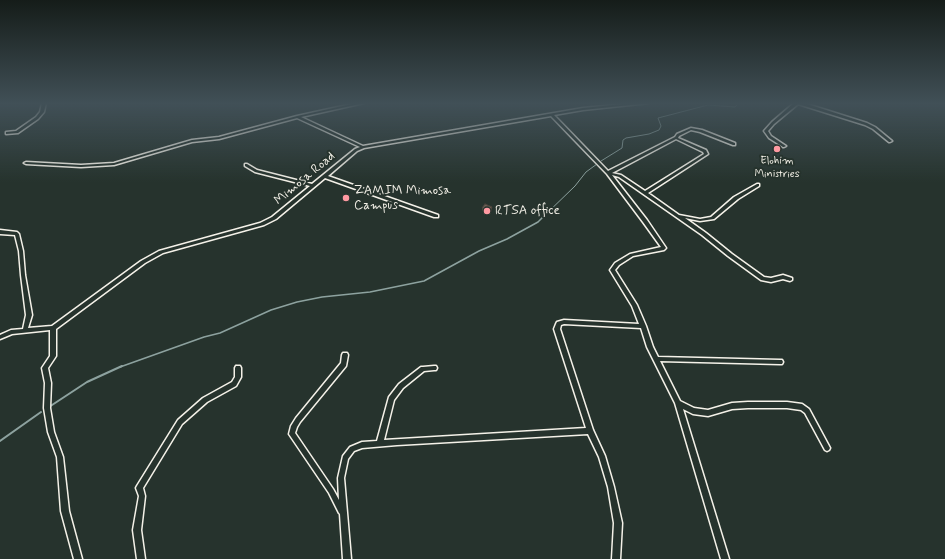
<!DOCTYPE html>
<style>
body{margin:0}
canvas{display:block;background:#26332d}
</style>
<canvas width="945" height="559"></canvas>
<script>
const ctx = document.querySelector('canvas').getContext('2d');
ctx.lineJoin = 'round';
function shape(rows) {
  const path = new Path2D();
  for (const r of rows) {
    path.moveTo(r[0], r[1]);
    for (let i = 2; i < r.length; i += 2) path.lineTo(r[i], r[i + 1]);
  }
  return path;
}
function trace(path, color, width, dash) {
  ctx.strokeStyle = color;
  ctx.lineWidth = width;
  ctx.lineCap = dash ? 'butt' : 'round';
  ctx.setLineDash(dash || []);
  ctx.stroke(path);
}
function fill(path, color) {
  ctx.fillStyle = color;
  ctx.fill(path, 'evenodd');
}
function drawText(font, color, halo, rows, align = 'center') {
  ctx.font = font + ' Mynerve,sans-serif';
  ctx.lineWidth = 4;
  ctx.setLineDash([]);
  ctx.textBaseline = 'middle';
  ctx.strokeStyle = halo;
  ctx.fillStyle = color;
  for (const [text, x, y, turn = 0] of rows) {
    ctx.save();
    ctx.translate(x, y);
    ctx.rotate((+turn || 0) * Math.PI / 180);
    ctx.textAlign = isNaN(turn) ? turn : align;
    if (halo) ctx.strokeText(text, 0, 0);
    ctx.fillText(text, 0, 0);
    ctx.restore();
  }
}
trace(shape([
 [737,104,744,103],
 [601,161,622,148,623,140,626,138,649,134,659,130,661,126,658,118,708,105,735,107,737,105],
 [542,218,575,186,586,172,597,164]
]), '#8da29f', 1);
trace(shape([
 [120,367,204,337,220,333,271,310,297,302,322,297,370,292,424,281,479,251,507,239,538,222,543,217]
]), '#8da29f', 1.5);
trace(shape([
 [49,407,87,382,122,366],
 [0,441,41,412]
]), '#8da29f', 2);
const minor = shape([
 [42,103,46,103,44,112,38,119,18,133,6,134,6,132,16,131,36,117,40,112,42,103],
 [356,103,364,103,301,117,363,146,583,108,632,103,649,103,583,110,554,115,608,171,675,137,677,134,691,128,702,130,735,143,735,145,733,145,700,132,691,130,679,136,678,138,706,150,708,154,648,193,679,215,700,219,711,217,734,197,757,184,759,184,759,186,738,199,714,219,700,221,685,218,706,233,732,254,764,277,771,278,783,275,792,278,792,280,790,281,783,279,771,282,761,280,728,256,702,235,619,177,612,175,647,220,666,248,664,250,633,256,619,265,615,270,637,305,646,326,653,347,658,357,780,360,782,360,783,362,782,364,780,364,660,361,680,401,694,408,708,410,732,403,748,402,787,402,802,404,809,409,830,448,829,450,827,451,825,450,805,413,801,410,787,408,748,408,732,409,708,416,693,414,683,409,729,559,721,559,675,403,647,347,641,328,564,324,561,325,560,329,593,430,605,456,614,487,622,523,620,559,612,559,614,523,608,487,599,457,588,434,397,445,362,448,354,451,348,459,344,478,351,559,343,559,340,514,339,513,329,493,289,434,291,426,296,418,341,363,342,355,343,353,347,353,348,355,346,366,300,422,297,427,295,433,333,489,339,500,338,478,343,456,350,447,362,442,377,441,389,397,399,384,421,367,423,367,434,366,436,366,437,368,436,370,434,370,424,371,403,388,394,400,384,440,586,428,554,329,556,324,557,322,564,320,639,324,632,306,610,270,615,263,630,254,661,247,643,222,607,174,551,116,364,148,357,151,328,176,438,215,438,217,434,217,325,178,276,219,264,225,163,253,145,263,56,329,56,356,48,368,51,383,50,408,54,432,63,457,69,511,82,559,74,559,61,511,57,457,48,432,44,408,45,383,42,368,50,356,50,330,12,334,0,339,0,335,11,330,23,329,26,315,21,275,19,251,15,235,0,234,0,230,17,232,19,234,23,251,25,275,32,315,28,328,52,326,141,261,159,251,260,223,272,217,310,186,255,172,245,166,245,164,247,164,257,170,312,184,355,149,360,147,297,118,219,139,192,142,114,165,81,167,26,164,24,163,26,162,81,165,114,163,192,140,219,137,297,116,356,103],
 [676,139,703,152,704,154,645,191,621,175,612,173,676,139],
 [794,103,804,103,867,123,875,127,892,141,890,142,889,142,873,129,865,125,798,104,774,124,768,131,771,136,786,146,784,147,783,147,769,138,764,131,772,122,794,103],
 [236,366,240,366,241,368,241,377,236,386,207,402,182,424,143,488,145,496,141,530,145,559,137,559,133,530,139,496,136,488,137,486,178,420,203,398,232,382,235,377,235,368,236,366]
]);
trace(minor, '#f4f1e8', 3);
fill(minor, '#26332d');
fill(shape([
 [492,207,492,210,490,214,482,211,482,208]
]), '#5c5349');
fill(shape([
 [492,207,492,210,490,214,490,211]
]), '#4b433c');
const building = shape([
 [485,204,492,207,490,211,482,208,485,204]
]);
fill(building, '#6b6055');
trace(building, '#4b433c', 1);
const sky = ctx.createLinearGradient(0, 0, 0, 182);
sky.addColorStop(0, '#151c19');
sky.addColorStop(0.57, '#415057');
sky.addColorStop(1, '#41505700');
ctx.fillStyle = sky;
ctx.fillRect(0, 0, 945, 182);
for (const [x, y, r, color] of [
 [777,149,4,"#ff9aa2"],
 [346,198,4,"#ff9aa2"],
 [487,211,4,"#ff9aa2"]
]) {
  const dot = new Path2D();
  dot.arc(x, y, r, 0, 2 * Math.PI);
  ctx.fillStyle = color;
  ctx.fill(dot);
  trace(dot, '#26332d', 1.5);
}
drawText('11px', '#f4f1e8', '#26332d', [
 ["Elohim",777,162],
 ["Ministries",777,175]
]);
drawText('13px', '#f4f1e8', '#26332d', [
 ["Mimosa Road",305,179,-40]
]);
drawText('13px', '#f4f1e8', '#26332d', [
 ["ZAMIM Mimosa",354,191],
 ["Campus",354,206],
 ["RTSA office",495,211]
], 'left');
</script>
